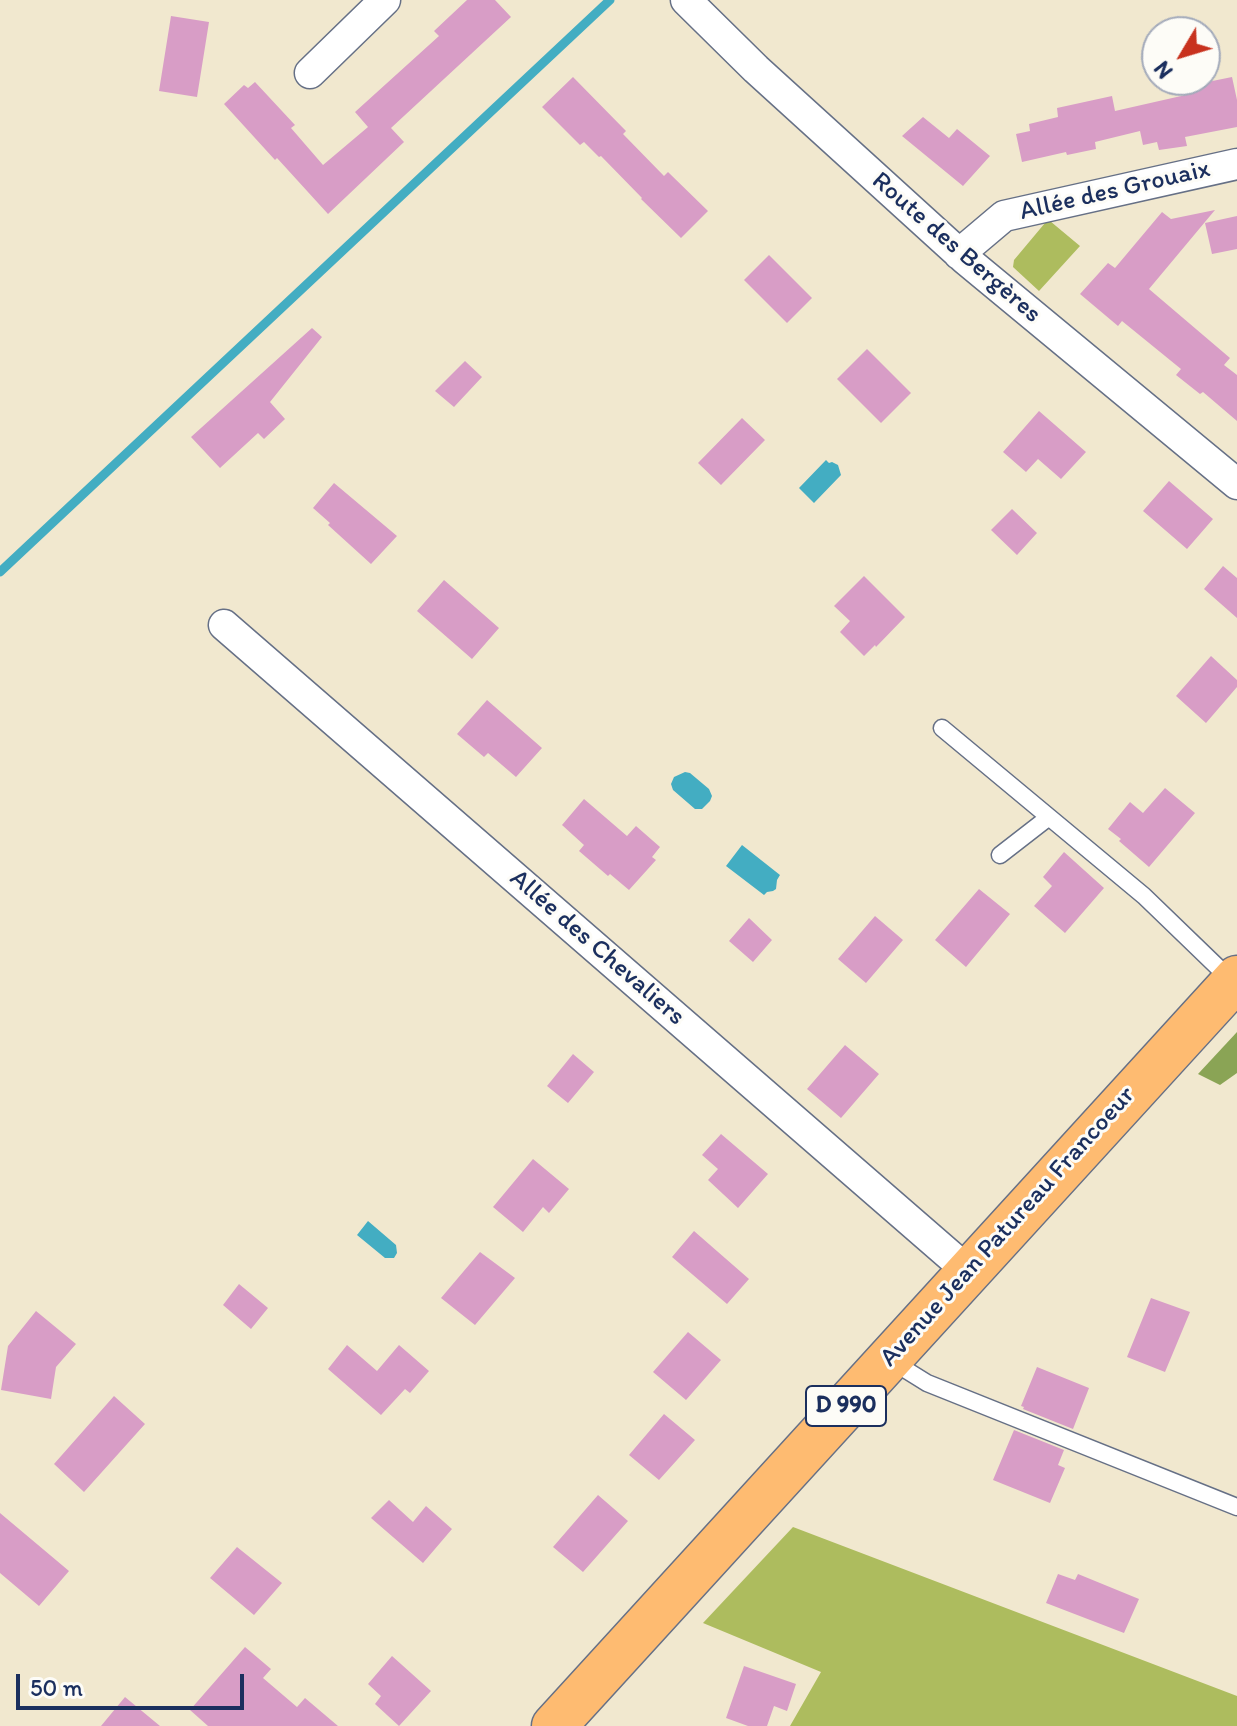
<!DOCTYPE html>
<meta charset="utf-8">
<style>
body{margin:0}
#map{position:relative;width:1237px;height:1726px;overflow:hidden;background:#f1e8cf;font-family:Itim,sans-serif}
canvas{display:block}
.north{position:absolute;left:1141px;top:16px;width:80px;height:80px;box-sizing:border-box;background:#fdfcf7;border:2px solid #a3aaba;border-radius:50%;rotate:232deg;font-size:22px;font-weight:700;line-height:32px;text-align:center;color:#1b2f5e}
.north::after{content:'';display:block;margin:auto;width:28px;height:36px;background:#c8321e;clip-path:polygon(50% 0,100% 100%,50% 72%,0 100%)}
.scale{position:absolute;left:16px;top:1674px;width:228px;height:36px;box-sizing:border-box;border:4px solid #1b2f5e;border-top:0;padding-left:10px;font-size:24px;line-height:28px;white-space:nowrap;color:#1b2f5e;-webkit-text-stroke:6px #fdfcf7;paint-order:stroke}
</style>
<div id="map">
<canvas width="1237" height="1726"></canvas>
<div class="north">N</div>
<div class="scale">50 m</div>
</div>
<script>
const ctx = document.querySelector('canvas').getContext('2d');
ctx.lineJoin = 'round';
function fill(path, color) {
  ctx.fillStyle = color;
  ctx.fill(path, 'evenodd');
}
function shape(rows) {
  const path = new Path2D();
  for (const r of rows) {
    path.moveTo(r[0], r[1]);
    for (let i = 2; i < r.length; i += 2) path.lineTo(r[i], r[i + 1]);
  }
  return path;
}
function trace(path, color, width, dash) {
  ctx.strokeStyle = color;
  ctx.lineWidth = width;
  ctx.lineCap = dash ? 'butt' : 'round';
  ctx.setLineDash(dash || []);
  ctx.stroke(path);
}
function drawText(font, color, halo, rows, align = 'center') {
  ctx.font = font + ' Itim,sans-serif';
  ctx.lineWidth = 6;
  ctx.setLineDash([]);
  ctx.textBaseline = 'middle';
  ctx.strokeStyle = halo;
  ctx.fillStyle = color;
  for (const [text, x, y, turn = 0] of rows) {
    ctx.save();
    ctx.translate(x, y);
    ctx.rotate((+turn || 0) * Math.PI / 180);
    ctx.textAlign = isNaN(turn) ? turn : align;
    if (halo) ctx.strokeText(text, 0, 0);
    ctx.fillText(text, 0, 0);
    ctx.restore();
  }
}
fill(shape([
 [1050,221,1080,246,1039,291,1013,267,1014,260,1045,223],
 [793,1527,1237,1696,1237,1726,790,1726,821,1672,703,1623]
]), '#adbc5e');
fill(shape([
 [1237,1032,1237,1073,1220,1085,1198,1074]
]), '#8aa455');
fill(shape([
 [826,460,829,463,832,462,838,465,841,475,814,503,799,488],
 [685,772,690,773,709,789,712,796,710,801,702,809,695,809,673,790,671,784,674,777],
 [742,845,780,875,777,880,776,889,773,891,767,892,764,895,726,866],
 [368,1221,396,1245,397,1253,394,1258,385,1258,357,1235]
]), '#43adc2');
trace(shape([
 [0,572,610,0]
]), '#43adc2', 9);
fill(shape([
 [467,0,495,0,511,17,391,128,404,142,328,214,277,158,275,160,224,104,244,85,248,88,255,82,295,125,291,128,323,165,368,127,355,112,439,36,434,31],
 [171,16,209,22,197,97,159,91],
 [573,77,626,131,623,134,664,176,668,172,708,211,681,238,641,199,642,198,601,156,599,157,584,142,580,145,542,107],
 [1232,77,1237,100,1237,127,1185,137,1187,146,1159,150,1157,142,1143,145,1140,131,1095,142,1096,149,1067,155,1066,152,1022,162,1016,134,1030,131,1029,124,1058,117,1057,108,1112,96,1115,111,1190,94,1188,86],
 [923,117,949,138,957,129,990,156,963,186,902,136],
 [1215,210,1149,289,1230,358,1224,365,1237,375,1237,421,1203,392,1200,394,1176,375,1181,369,1122,321,1118,326,1080,294,1108,263,1115,268,1162,212,1171,219],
 [1237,216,1237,249,1212,254,1205,223],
 [769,255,812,298,787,323,744,280],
 [312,328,322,337,270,402,285,419,264,439,258,433,220,468,191,437],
 [867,349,911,393,881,423,837,379],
 [465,361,482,377,454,407,435,391],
 [1039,411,1086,452,1061,479,1038,459,1026,472,1003,452],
 [742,418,765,440,721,485,698,463],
 [1169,481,1213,519,1187,549,1143,511],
 [334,483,397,536,371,564,328,525,330,523,313,508],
 [1012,509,1037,533,1017,555,991,530],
 [1223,566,1237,578,1237,618,1204,589],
 [864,576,905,617,876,647,875,645,864,656,840,632,850,621,834,606],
 [444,580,499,628,472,659,417,611],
 [1211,656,1237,680,1237,687,1206,723,1176,696],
 [487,700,542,748,516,777,488,753,484,757,457,734],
 [1165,788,1195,813,1149,867,1119,841,1121,839,1108,829,1130,802,1143,813],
 [584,799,627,836,636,826,660,847,652,857,656,860,629,890,610,874,608,876,579,851,584,845,562,825],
 [1064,852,1104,888,1065,933,1034,906,1052,886,1043,877],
 [979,889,1010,914,966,967,935,940],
 [875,916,903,940,866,983,838,959],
 [749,918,772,940,753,962,729,941],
 [845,1045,879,1074,841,1118,807,1089],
 [573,1054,594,1072,568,1103,547,1086],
 [721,1134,768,1174,738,1208,708,1180,718,1169,702,1155],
 [533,1159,569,1189,549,1213,543,1207,523,1232,493,1207],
 [694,1231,749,1279,727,1304,672,1257],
 [480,1252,515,1278,475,1325,441,1298],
 [239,1284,268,1308,251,1329,223,1305],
 [1151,1298,1190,1312,1165,1372,1127,1357],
 [36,1311,76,1344,56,1367,51,1399,1,1390,8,1346],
 [688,1332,721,1360,686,1400,653,1372],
 [347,1345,377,1371,399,1345,429,1371,410,1393,405,1389,381,1415,328,1369],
 [1037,1367,1089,1388,1073,1429,1023,1409,1024,1407,1021,1406],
 [114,1396,145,1424,84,1492,54,1464],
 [664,1414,695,1440,659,1480,629,1455],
 [1014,1430,1064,1450,1058,1465,1065,1468,1050,1503,993,1480],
 [598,1495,628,1521,583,1572,553,1547],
 [389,1500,413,1522,426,1506,452,1529,423,1563,371,1518],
 [0,1513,69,1571,39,1606,0,1573],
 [237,1547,282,1583,254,1615,210,1578],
 [1058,1574,1075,1580,1078,1574,1139,1599,1124,1633,1046,1603],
 [245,1647,271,1669,263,1678,297,1707,305,1698,338,1726,208,1726,190,1710],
 [392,1656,431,1691,399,1726,375,1704,381,1696,368,1684],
 [744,1666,796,1684,787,1711,774,1706,767,1726,748,1726,726,1718],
 [125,1697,160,1726,101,1726]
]), '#d89dc6');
const service = shape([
 [942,728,1049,817],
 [1000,855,1049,817,1144,896,1232,981],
 [890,1360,927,1383,1237,1507]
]);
const minor = shape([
 [686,0,756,69,965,259,1237,484],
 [310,73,385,0],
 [959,254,1004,216,1237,164],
 [224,625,969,1272]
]);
const primary = shape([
 [554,1726,1237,978]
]);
trace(service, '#667086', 19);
trace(minor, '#667086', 33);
trace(primary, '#667086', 47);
trace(service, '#fff', 16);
trace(minor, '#fff', 30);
trace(primary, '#febb71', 44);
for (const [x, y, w] of [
 [846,1406,80]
]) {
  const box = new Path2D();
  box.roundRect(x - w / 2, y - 20, w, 40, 6);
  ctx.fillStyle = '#fdfcf7';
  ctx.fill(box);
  trace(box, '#1b2f5e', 2);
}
drawText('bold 24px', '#1b2f5e', null, [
 ["D 990",846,1406]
]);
drawText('26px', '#1b2f5e', '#fdfcf7', [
 ["Allée des Grouaix",1115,191,-13],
 ["Route des Bergères",956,248,41],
 ["Allée des Chevaliers",597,948,41],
 ["Avenue Jean Patureau Francoeur",1008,1227,-48]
]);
</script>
